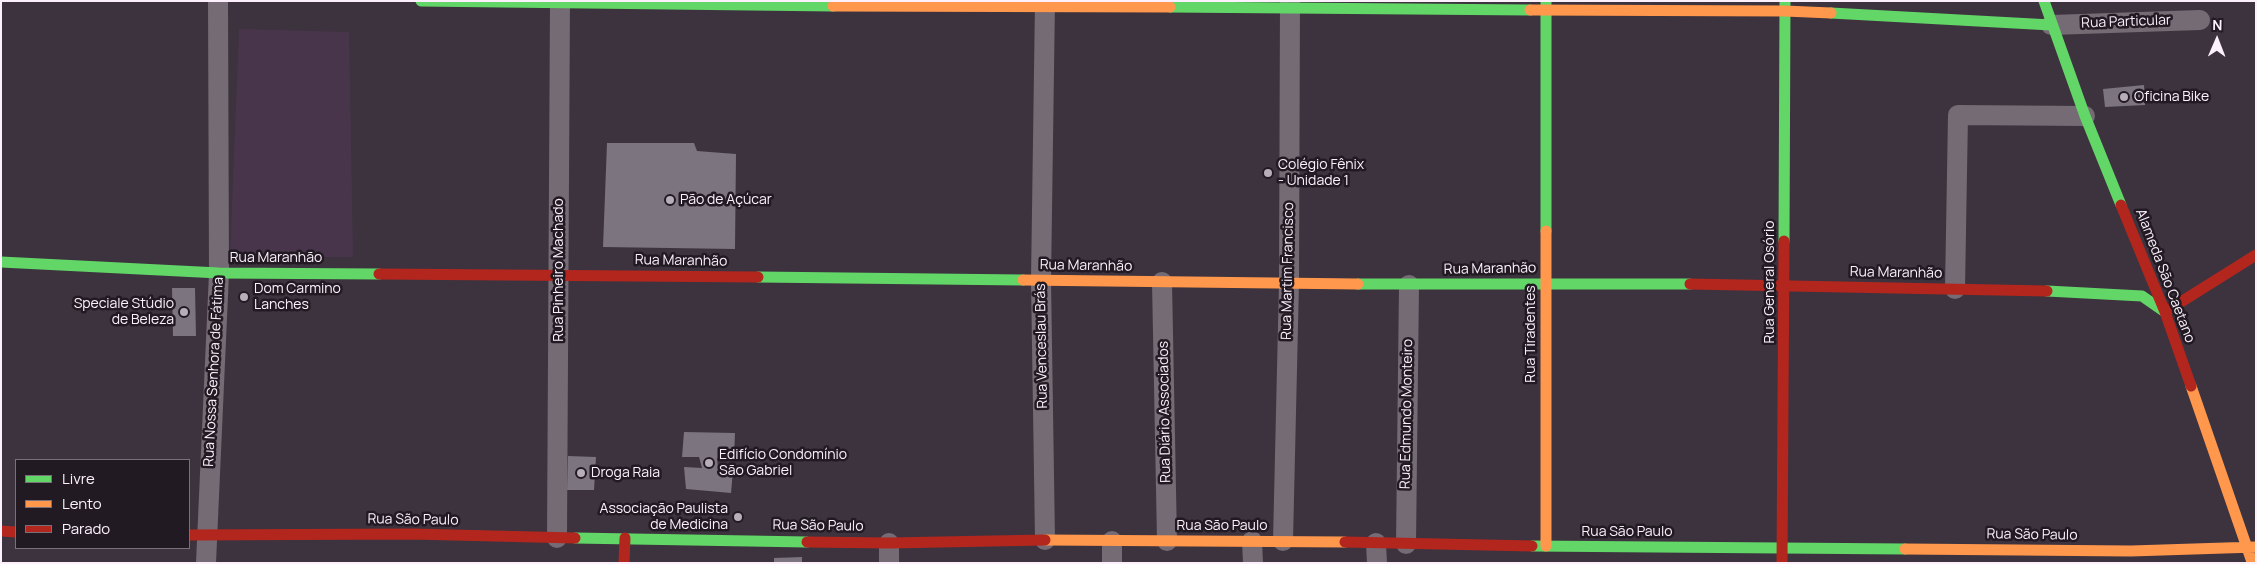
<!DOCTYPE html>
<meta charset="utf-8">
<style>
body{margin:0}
#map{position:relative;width:2257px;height:564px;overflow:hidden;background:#3c333e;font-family:Manrope,sans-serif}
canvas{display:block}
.frame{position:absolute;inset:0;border:2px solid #fbf0fc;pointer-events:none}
.legend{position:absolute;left:15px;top:459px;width:175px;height:90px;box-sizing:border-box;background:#221a23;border:1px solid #79707a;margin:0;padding:6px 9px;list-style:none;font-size:15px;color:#fbf0fc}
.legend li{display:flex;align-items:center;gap:10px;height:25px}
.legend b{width:25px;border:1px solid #79707a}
.north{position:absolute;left:2192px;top:15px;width:50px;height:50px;-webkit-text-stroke:4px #221a23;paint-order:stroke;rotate:1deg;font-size:14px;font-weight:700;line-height:20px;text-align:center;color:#fbf0fc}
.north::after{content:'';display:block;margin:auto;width:18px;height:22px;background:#fbf0fc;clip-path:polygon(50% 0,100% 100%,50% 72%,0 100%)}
</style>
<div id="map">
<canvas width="2257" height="564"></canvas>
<div class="frame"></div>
<ul class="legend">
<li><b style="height:6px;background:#63d668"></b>Livre</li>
<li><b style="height:6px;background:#ff974d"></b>Lento</li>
<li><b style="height:6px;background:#b3261e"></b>Parado</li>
</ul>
<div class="north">N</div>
</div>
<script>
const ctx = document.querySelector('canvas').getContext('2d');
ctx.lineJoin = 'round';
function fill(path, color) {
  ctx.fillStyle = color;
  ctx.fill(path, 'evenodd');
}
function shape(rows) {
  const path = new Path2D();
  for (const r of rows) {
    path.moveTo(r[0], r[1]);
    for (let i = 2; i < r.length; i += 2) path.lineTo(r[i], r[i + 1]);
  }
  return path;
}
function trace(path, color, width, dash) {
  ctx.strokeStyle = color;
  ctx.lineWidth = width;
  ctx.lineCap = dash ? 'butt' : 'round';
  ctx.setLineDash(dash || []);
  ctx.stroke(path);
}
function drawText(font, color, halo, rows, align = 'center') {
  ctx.font = font + ' Manrope,sans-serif';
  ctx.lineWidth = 5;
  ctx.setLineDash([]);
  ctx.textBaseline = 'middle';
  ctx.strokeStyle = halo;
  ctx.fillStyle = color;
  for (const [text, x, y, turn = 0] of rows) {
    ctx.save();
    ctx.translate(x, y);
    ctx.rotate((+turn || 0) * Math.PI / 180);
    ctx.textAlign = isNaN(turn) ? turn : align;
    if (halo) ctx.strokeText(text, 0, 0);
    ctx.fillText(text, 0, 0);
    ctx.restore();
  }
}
fill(shape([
 [239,29,349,32,353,257,230,257]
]), '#49354b');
fill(shape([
 [2144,85,2145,105,2105,107,2103,89],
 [607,143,694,143,697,151,736,154,735,249,603,247],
 [172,288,195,288,196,336,173,336],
 [684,432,735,433,734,458,717,458,718,468,733,470,731,493,686,489,684,467,702,468,699,457,682,457],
 [568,456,596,457,594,490,567,490],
 [802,557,802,563,774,563,774,558]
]), '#7c747e');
trace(shape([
 [2051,25,2200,20],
 [1162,282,1167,541],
 [1955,289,1958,115,2085,116],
 [557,538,560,1],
 [1045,540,1041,280,1045,1],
 [1252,541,1253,563],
 [1283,541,1289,283,1290,1],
 [889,543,889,563],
 [1376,543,1377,563],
 [1406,544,1409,285],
 [206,563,219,273,218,1],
 [1112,563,1112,541]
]), '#746b74', 20);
trace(shape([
 [421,1,833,6],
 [1546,1,1546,231],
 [2044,1,2085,116,2121,205],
 [1170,7,1530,10],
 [1831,13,2051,25],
 [1784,241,1785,1],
 [1,262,219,273,379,274],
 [758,277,1023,280],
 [1358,284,1690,284],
 [2047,291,2142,296,2165,312],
 [575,538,807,542],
 [1532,546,1905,549]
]), '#63d668', 11);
trace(shape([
 [833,6,1170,7],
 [1530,10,1785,11,1831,13],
 [1546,231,1546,546],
 [1023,280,1358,284],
 [2191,386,2252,562],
 [1045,540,1345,542],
 [1905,549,2131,551,2256,547]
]), '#ff974d', 11);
trace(shape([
 [2121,205,2165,312,2191,386],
 [379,274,758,277],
 [1690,284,2047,291],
 [2165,312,2256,255],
 [1,531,16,532],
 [189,535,412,534,575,538],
 [807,542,889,543,1045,540],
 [1345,542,1532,546],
 [624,563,625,538],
 [1782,563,1784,241]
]), '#b3261e', 11);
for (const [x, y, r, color] of [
 [2124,97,5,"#b8aeba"],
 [1268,173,5,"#b8aeba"],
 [670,200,5,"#b8aeba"],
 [244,297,5,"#b8aeba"],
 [184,312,5,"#b8aeba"],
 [709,463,5,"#b8aeba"],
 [581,473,5,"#b8aeba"],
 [738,517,5,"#b8aeba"]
]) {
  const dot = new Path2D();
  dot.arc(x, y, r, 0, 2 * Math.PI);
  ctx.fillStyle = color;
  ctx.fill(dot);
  trace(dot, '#221a23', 2);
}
drawText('14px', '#fbf0fc', '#221a23', [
 ["Rua Particular",2126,22,-2],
 ["Rua Maranhão",276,258],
 ["Rua Maranhão",681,261,1],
 ["Rua Maranhão",1086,266,1],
 ["Rua Maranhão",1490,269,-1],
 ["Rua Pinheiro Machado",559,270,-90],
 ["Rua Martim Francisco",1288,271,-89],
 ["Rua Maranhão",1896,273,1],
 ["Alameda São Caetano",2165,276,69],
 ["Rua General Osório",1770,282,-90],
 ["Rua Tiradentes",1531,334,-90],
 ["Rua Venceslau Brás",1042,346,-91],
 ["Rua Nossa Senhora de Fátima",214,372,-87],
 ["Rua Diário Associados",1165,412,-91],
 ["Rua Edmundo Monteiro",1407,414,-89],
 ["Rua São Paulo",413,520,1],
 ["Rua São Paulo",818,526,1],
 ["Rua São Paulo",1222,526],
 ["Rua São Paulo",1627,532],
 ["Rua São Paulo",2032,535,1]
]);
drawText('14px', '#fbf0fc', '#221a23', [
 ["Oficina Bike",2134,97],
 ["Colégio Fênix",1278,165],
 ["- Unidade 1",1278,181],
 ["Pão de Açúcar",680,200],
 ["Dom Carmino",254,289],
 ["Lanches",254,305],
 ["Speciale Stúdio",174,304,"right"],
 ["de Beleza",174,320,"right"],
 ["Edifício Condomínio",719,455],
 ["São Gabriel",719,471],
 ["Droga Raia",591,473],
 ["Associação Paulista",728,509,"right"],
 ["de Medicina",728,525,"right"]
], 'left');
</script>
